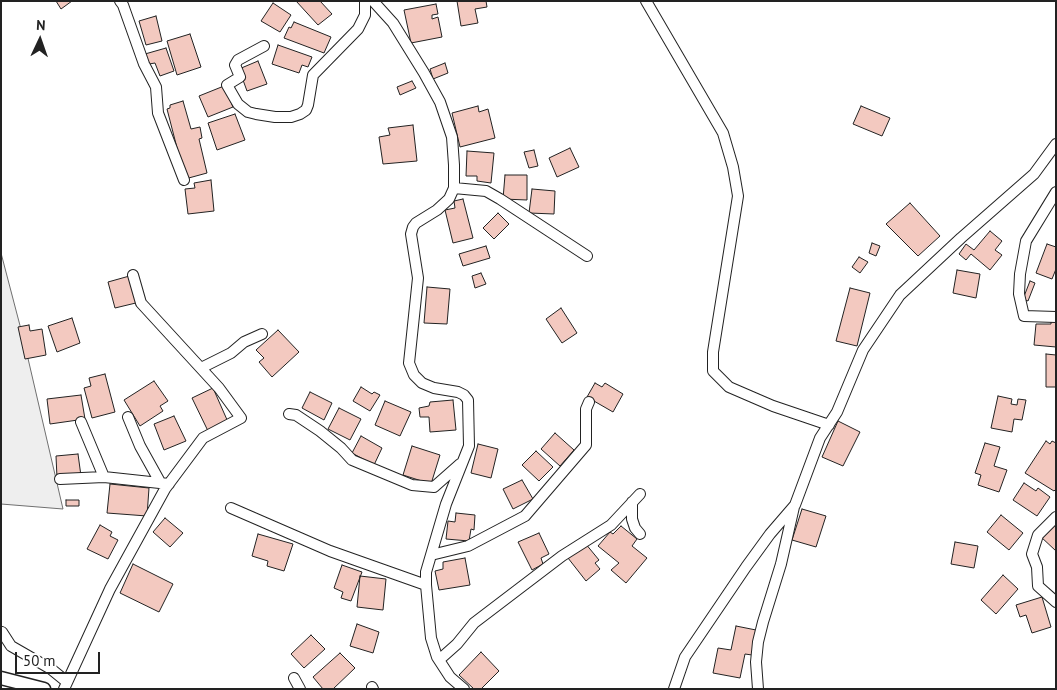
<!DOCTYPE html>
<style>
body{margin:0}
#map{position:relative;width:1057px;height:690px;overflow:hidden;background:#fff;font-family:"PT Sans",sans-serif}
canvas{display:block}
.frame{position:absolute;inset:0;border:2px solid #222;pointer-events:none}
.north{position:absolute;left:15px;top:15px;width:50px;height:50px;-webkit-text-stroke:4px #fff;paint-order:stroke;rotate:3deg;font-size:14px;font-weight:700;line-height:20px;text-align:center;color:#222}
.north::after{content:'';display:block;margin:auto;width:18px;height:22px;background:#222;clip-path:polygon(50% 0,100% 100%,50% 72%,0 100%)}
.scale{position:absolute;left:15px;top:652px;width:85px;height:22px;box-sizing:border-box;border:2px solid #222;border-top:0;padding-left:6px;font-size:15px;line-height:18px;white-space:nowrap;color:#222;-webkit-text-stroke:4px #fff;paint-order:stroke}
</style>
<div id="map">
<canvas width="1057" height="690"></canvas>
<div class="frame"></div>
<div class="north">N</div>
<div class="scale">50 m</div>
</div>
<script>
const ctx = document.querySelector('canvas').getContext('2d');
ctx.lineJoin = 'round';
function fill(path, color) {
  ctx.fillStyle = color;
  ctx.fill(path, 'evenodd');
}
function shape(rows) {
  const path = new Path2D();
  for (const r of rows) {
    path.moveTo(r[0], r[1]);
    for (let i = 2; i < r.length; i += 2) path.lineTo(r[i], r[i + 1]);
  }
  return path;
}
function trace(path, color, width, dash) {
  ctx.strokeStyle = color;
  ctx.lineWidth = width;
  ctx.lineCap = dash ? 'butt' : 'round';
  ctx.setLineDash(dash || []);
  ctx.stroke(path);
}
const green = shape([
 [1,253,23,337,63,509,1,504,1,253]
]);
fill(green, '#eee');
trace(green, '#6f6f6f', 1);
const building = shape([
 [56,1,72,1,61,9,56,1],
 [296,1,320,1,332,14,318,25,296,1],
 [457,1,486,1,487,7,475,9,478,23,461,26,457,1],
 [273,3,291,15,280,32,261,21,273,3],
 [436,4,438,14,432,15,432,19,438,17,442,37,411,43,404,10,436,4],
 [156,16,162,41,146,45,139,21,156,16],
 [294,22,331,37,324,53,284,38,289,27,291,28,294,22],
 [190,34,201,67,177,75,167,41,190,34],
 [278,45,312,57,308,67,302,65,299,73,272,64,278,45],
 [166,48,174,71,160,76,155,63,149,64,145,54,166,48],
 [258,61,267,84,247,91,239,69,258,61],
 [445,63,448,73,433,79,430,69,445,63],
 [412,81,416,88,400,95,397,87,412,81],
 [224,86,233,107,208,117,199,96,224,86],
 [183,101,191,129,200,127,202,138,199,139,207,173,185,179,167,109,170,108,170,105,183,101],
 [478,106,479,112,488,109,495,138,460,147,452,113,478,106],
 [861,106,890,118,882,136,853,124,861,106],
 [235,114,245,140,217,150,208,123,235,114],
 [413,125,417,161,383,164,379,137,390,135,388,128,413,125],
 [570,148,579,167,557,177,549,158,570,148],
 [534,150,538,166,529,168,524,152,534,150],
 [467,151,494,153,491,183,477,181,477,176,466,176,467,151],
 [505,175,527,175,527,200,503,199,505,175],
 [211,180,214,211,188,214,185,189,195,188,194,183,211,180],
 [532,189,555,191,554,214,529,213,532,189],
 [463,199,473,238,453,243,445,210,455,208,454,201,463,199],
 [910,203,940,236,918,256,886,224,910,203],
 [498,213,509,224,494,239,483,228,498,213],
 [990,231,1002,241,995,250,1002,255,990,270,971,254,966,260,959,254,966,244,974,250,990,231],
 [872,243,880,246,876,256,869,253,872,243],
 [1047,244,1056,247,1056,269,1052,279,1036,273,1047,244],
 [486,246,490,258,463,266,459,254,486,246],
 [859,257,868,262,860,273,852,267,859,257],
 [957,270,980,274,976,298,953,293,957,270],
 [481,273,486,284,475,288,472,276,481,273],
 [133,275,140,302,115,308,108,282,133,275],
 [1030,281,1035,283,1028,301,1023,299,1030,281],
 [427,287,450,289,447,324,424,323,427,287],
 [850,288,870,293,857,346,836,341,850,288],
 [561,308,577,333,562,343,546,319,561,308],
 [72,318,80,343,57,352,48,326,72,318],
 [1051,321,1056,321,1056,347,1034,345,1036,324,1051,324,1051,321],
 [29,325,30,331,42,329,46,355,25,359,18,327,29,325],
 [278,330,299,352,272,377,259,362,264,358,256,350,278,330],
 [1046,354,1056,355,1056,387,1046,387,1046,354],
 [105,374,115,412,92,418,84,388,91,386,89,378,105,374],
 [154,381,168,401,160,406,163,411,140,426,124,400,154,381],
 [595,383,602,387,605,383,623,394,613,412,587,397,595,383],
 [361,387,372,394,374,392,380,395,370,411,353,401,361,387],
 [213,388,228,422,208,431,192,398,213,388],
 [310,392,332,403,324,420,302,408,310,392],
 [81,395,85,419,50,424,47,399,81,395],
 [998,396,1012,399,1011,404,1017,405,1018,399,1026,400,1022,420,1014,419,1012,432,991,428,998,396],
 [453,400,456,430,430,432,429,417,420,417,419,408,429,406,430,402,453,400],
 [385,401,411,412,400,436,375,425,385,401],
 [339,408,361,419,350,440,328,429,339,408],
 [174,416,186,441,164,450,154,424,174,416],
 [838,421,860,432,843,466,822,457,838,421],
 [555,433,574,450,560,466,541,449,555,433],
 [361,436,382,448,374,465,352,453,361,436],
 [1046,441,1050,444,1052,441,1056,443,1056,489,1054,491,1025,473,1046,441],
 [985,443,1000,447,994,466,1007,470,999,492,978,485,981,475,975,473,985,443],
 [478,444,498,449,491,478,471,473,478,444],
 [412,446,440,455,431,484,403,475,412,446],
 [536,451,553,467,539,481,522,465,536,451],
 [78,454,81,476,57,478,56,456,78,454],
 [522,480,533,499,513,509,503,489,522,480],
 [1024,483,1036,491,1038,488,1050,497,1037,516,1013,500,1024,483],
 [110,484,149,488,147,516,107,513,110,484],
 [66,500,79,500,79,506,66,506,66,500],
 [802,509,826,516,816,547,792,540,802,509],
 [456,513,475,515,474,530,471,529,469,541,446,539,448,521,455,522,456,513],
 [1001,515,1023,533,1009,550,987,532,1001,515],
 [165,518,183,533,170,547,153,532,165,518],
 [1056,520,1056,551,1040,536,1056,520],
 [100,525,112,532,110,536,118,540,108,559,87,549,100,525],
 [621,526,637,539,632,546,647,558,626,583,611,570,619,563,598,546,610,532,613,534,621,526],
 [539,533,549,554,541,558,543,564,532,570,518,542,539,533],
 [258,534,293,544,284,571,267,566,268,561,252,556,258,534],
 [955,542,978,546,974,568,951,564,955,542],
 [585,543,599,560,595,563,600,569,586,581,568,558,585,543],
 [465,558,470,585,439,590,435,571,443,569,443,562,465,558],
 [133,564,173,584,159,612,120,593,133,564],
 [342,565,362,572,351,601,341,598,343,592,334,588,342,565],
 [1003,575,1018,589,996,614,981,600,1003,575],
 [360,576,386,579,383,610,357,607,360,576],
 [1042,597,1051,627,1032,633,1026,615,1020,617,1016,605,1042,597],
 [357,624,379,632,373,653,350,646,357,624],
 [736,626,756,630,752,655,745,654,740,678,713,673,718,648,731,650,736,626],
 [311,635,325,649,304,668,291,654,311,635],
 [481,652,499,671,481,689,474,689,459,675,481,652],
 [340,653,355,668,333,689,323,689,313,677,340,653]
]);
fill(building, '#f3c9c0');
trace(building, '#222', 1);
const minor = shape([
 [120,1,123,5,144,64,156,87,158,113,184,180],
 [373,1,393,23,424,73,440,102,452,137,454,165,454,188,449,199,437,210,416,223,413,227,411,234,418,278,409,363,414,375,422,383,434,388,458,392,464,395,468,400,469,446,446,504,426,572,426,585,431,638,437,657,450,677,464,689],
 [646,1,723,133,733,167,738,196,713,352,713,371,729,387,773,406,829,425],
 [264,46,238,60,235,65,240,77,227,85,238,104,248,112,256,114,275,117,291,117,300,114,306,110,308,105,313,75,358,29,365,15,365,1],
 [454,188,486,191,500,199,587,256],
 [1056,192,1026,241,1020,274,1019,294,1024,316,1056,317],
 [201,368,231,353,244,342,262,334],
 [289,414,296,415,320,431,341,448,352,460,412,485,434,487,460,464],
 [128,417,140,446,160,482],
 [81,422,104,477],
 [60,479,104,477,169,484],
 [632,502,632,519,635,528,640,534],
 [231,508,330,551,426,585],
 [1056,517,1038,535,1032,554,1037,567,1038,586,1056,602],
 [431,555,468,546,525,516,586,445,586,409,589,402],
 [2,632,11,646,51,669,67,682],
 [439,660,457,644,474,623,562,556,611,525,640,494],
 [294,678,300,689],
 [372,687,373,689],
 [64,689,110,589,165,489,203,438,241,418,219,388,141,303,133,275],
 [674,689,685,657,746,567,770,534,795,505,820,438,837,412,863,350,900,295,961,238,1034,174,1056,144],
 [758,689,756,662,758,642,763,622,781,564,794,507]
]);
const tertiary = shape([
 [1,678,44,689]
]);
trace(minor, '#222', 12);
trace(tertiary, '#222', 15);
trace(minor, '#fff', 10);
trace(tertiary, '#fff', 12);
</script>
